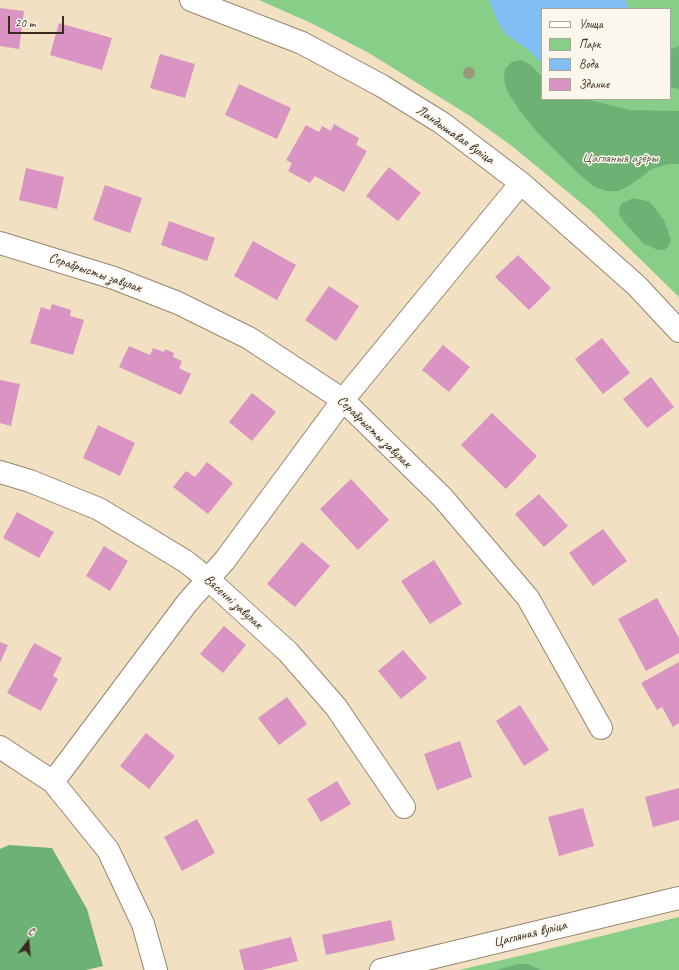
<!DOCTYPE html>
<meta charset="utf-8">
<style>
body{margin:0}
#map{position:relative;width:679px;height:970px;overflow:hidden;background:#f2e0c3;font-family:Caveat,sans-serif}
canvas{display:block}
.legend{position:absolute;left:541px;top:8px;width:130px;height:92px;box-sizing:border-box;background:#fbf7ec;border:1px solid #aea59a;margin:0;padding:5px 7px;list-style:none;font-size:12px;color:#3b2a1e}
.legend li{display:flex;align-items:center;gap:8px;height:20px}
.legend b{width:20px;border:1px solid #aea59a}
.north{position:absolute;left:8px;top:922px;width:40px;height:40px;-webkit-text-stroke:3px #fbf7ec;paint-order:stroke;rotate:16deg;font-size:11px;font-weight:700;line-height:16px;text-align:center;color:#3b2a1e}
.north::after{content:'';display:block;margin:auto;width:14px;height:18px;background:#3b2a1e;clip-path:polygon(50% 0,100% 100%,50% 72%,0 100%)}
.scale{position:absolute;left:8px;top:16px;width:56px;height:18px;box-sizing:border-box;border:2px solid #3b2a1e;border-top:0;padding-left:5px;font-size:12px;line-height:14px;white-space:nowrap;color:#3b2a1e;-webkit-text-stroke:3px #fbf7ec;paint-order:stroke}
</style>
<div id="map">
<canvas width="679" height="970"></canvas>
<ul class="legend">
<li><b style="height:5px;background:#fff"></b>Улица</li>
<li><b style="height:11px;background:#87ce89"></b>Парк</li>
<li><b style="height:11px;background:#81bef4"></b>Вода</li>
<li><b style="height:11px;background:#d994c3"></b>Здание</li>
</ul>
<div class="north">С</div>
<div class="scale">20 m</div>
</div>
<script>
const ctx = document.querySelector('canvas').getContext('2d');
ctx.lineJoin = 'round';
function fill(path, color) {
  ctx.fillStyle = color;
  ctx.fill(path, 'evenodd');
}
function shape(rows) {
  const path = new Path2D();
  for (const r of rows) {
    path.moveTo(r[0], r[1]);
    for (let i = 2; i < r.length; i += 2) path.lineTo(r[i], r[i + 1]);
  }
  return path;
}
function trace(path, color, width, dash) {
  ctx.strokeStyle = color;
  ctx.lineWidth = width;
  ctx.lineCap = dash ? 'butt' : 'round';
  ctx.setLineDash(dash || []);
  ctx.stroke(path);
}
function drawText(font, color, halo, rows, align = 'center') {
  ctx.font = font + ' Caveat,sans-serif';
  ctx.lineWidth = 3;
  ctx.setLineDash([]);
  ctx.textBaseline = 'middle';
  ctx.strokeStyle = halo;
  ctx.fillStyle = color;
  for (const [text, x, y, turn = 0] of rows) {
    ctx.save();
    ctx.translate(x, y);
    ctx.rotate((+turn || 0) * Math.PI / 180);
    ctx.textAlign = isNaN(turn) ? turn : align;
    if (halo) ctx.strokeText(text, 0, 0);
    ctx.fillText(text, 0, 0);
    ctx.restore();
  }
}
fill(shape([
 [259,0,679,0,679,297,592,212,512,146,470,116,369,53,311,23],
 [542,9,670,9,670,99,542,99],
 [679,917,679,970,459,970,528,954]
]), '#87ce89');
fill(shape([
 [679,46,679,89,670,87,670,50],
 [522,60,532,66,542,77,542,99,585,99,630,110,679,111,679,164,668,164,652,169,629,186,618,191,606,191,593,186,580,175,537,132,520,111,507,91,504,79,505,69,512,62],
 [634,198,650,202,664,220,671,240,668,247,664,250,658,250,644,244,624,222,620,216,619,209,622,203],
 [9,845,52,848,87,909,103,966,86,970,0,970,0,849],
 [518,964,528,964,541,970,496,970]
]), '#6db175');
fill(shape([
 [489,0,626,0,628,9,542,9,542,64,530,51,505,34,497,20]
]), '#81bef4');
fill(shape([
 [0,8,24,11,19,49,0,46],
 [59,23,112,38,102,70,50,55],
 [160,54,195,64,185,98,150,88],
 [239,84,291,108,277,139,225,115],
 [334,124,359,138,356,145,367,151,344,192,315,176,310,183,288,171,292,163,286,160,306,125,319,132,322,126,331,131],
 [389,167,421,193,398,221,366,196],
 [26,168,64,177,57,209,19,200],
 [105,185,142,198,130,233,93,220],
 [169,221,215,238,207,261,161,245],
 [253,241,296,265,277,300,234,276],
 [518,255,551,288,529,310,495,277],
 [329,286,359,306,336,341,305,320],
 [52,304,71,310,70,316,84,320,73,355,30,343,41,307,50,310],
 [602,338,630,373,603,394,575,359],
 [443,345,470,367,449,392,422,370],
 [129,346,150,355,153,348,164,352,165,349,174,353,173,357,182,361,179,368,191,374,181,395,119,367],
 [651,377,674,407,647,428,623,399],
 [0,380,20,384,11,426,0,423],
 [252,393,276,412,252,441,229,422],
 [492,413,537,456,506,489,461,445],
 [98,425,135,443,120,476,83,458],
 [207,462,233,483,208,514,173,487,186,471,195,477],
 [351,479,389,520,358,550,320,509],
 [539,494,568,526,544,547,515,514],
 [17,512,54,532,39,558,3,538],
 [603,529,627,561,593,586,569,553],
 [302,542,330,566,295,607,267,584],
 [104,546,128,561,110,591,86,576],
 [434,560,462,604,430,624,401,581],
 [657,598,679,638,679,653,646,671,618,619],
 [224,626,246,645,223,673,200,654],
 [0,642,8,645,0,663],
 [34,643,62,658,53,676,58,679,41,711,7,693],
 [403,650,427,678,401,699,378,671],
 [679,662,679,723,673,727,662,707,657,710,641,683],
 [287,697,307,724,279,745,258,718],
 [520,705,549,750,524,766,496,721],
 [146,733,175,756,149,789,120,766],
 [460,741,472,777,437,790,424,754],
 [337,781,351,804,321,822,307,799],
 [679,788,679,820,653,827,645,797],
 [583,808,594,846,559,856,548,817],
 [197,819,215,853,182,871,164,837],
 [391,920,395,940,326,955,322,935],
 [291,937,298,961,262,970,244,970,239,950]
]), '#d994c3');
const minor = shape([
 [191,0,302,43,382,86,442,123,521,183,637,286,679,331],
 [0,243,114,278,178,303,249,338,343,400,443,498,528,598,601,728],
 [0,472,30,481,99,509,185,561,208,579,288,652,336,707,404,807],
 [0,747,53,782,108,850,143,924,156,970],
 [53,782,187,603,225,560,343,400,521,183],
 [381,970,679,898]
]);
trace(minor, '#968570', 24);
trace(minor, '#fff', 22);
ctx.fillStyle = '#9a977a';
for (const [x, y] of [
 [469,73]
]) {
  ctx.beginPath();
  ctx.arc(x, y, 6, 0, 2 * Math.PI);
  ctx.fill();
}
drawText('14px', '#3b2a1e', '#fbf7ec', [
 ["Ландышавая вуліца",455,135,35],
 ["Серабрысты завулак",95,273,19],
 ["Серабрысты завулак",374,432,44],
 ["Вясенні завулак",233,602,42],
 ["Цагляная вуліца",530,934,-14]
]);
drawText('14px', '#525b3e', '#fbf7ec', [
 ["Цагляныя азёры",620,158]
]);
</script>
